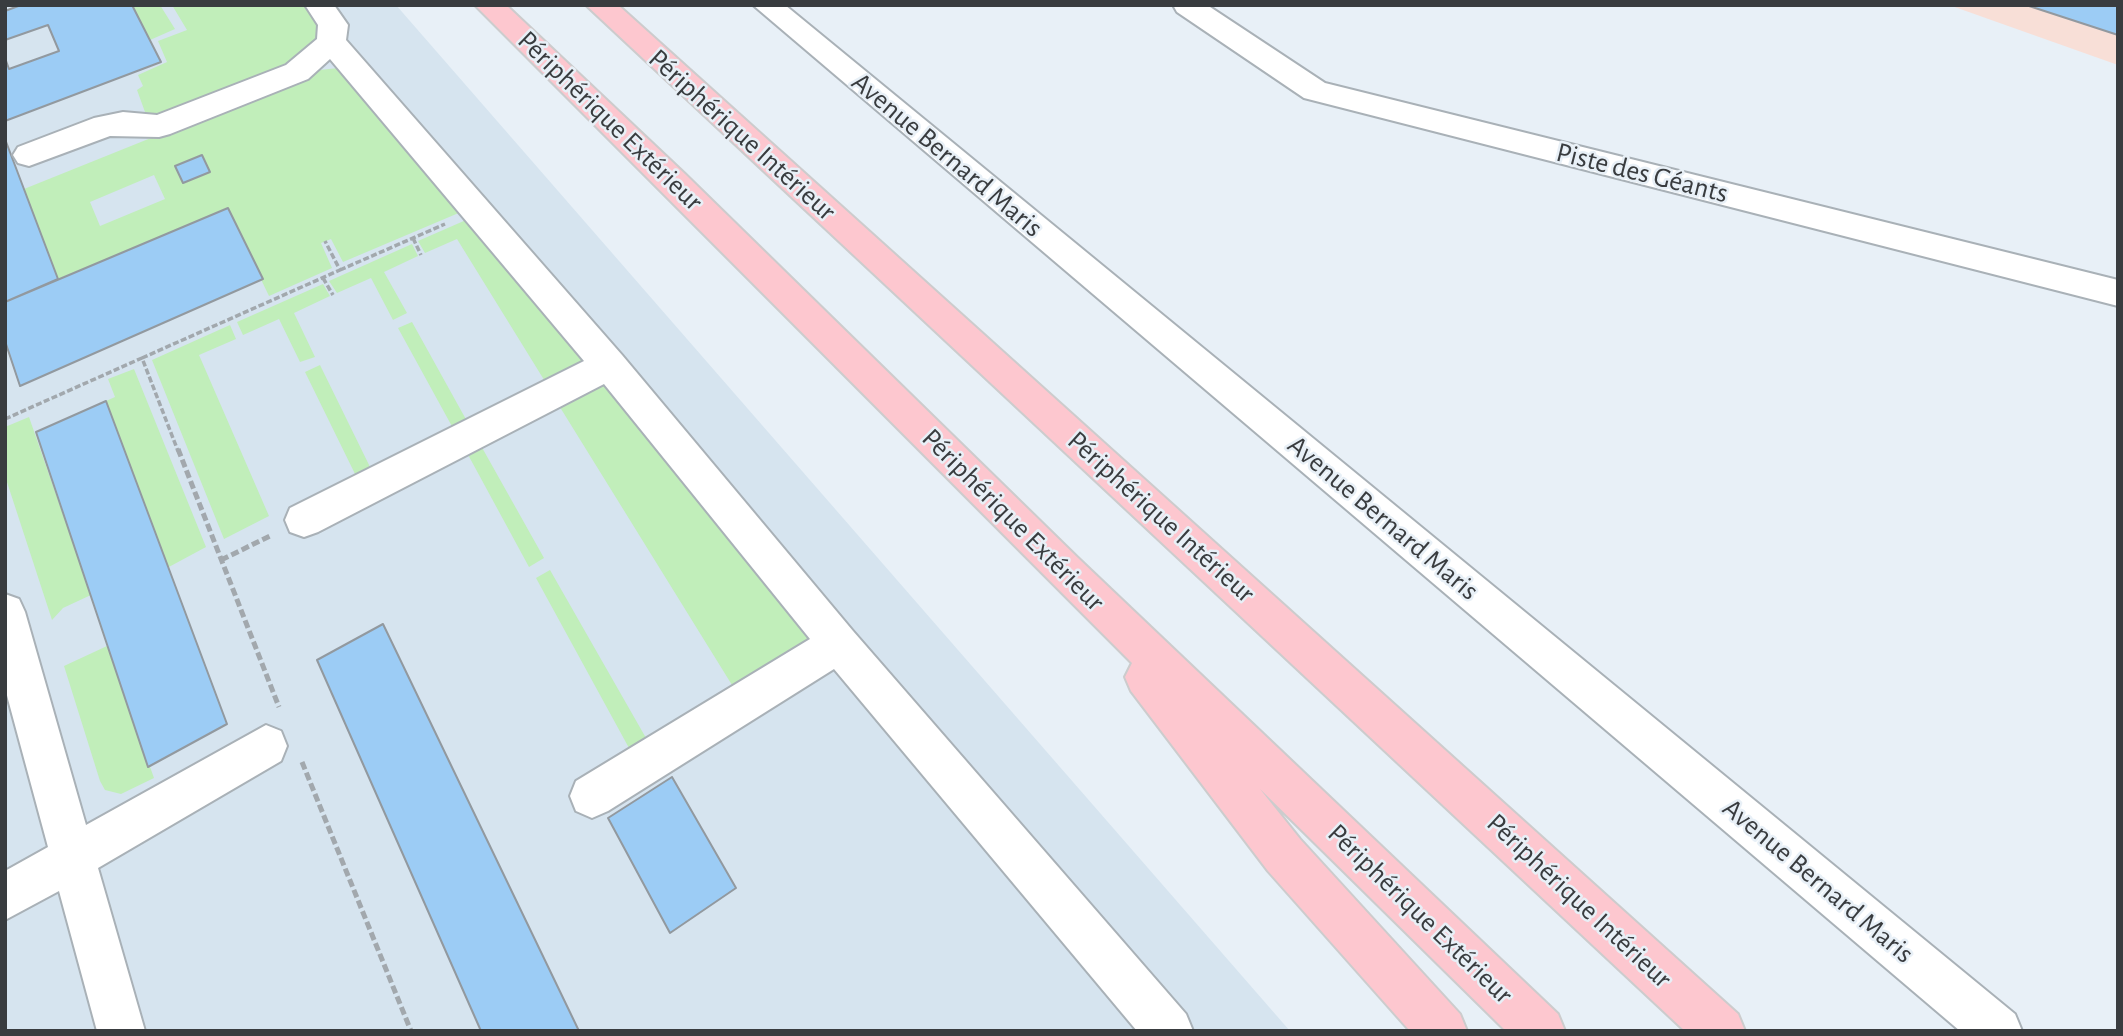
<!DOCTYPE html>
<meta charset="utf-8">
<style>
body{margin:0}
#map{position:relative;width:2123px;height:1036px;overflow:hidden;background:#e8f0f7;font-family:"Alegreya Sans",sans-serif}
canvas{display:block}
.frame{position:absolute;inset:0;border:7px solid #393c3f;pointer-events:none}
</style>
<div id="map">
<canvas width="2123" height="1036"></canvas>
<div class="frame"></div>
</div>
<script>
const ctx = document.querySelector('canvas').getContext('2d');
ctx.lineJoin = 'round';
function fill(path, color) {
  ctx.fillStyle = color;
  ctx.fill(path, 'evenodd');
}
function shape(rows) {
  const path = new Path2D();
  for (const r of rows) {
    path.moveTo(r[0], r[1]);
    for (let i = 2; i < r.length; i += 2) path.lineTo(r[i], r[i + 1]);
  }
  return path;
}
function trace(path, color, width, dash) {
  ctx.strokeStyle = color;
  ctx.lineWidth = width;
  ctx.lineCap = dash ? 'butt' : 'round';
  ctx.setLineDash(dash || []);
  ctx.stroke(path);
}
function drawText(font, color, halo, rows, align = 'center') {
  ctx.font = font + ' "Alegreya Sans",sans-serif';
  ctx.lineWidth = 5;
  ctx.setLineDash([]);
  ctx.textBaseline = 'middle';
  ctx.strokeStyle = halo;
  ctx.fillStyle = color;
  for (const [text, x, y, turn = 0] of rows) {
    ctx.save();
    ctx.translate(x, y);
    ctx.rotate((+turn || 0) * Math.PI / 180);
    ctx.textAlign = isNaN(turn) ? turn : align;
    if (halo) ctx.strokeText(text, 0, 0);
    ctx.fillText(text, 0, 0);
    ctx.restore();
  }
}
fill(shape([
 [5,5,396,5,1290,1031,5,1031]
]), '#d6e4ef');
fill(shape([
 [1949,5,2118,5,2118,65]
]), '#f8dfd7');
fill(shape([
 [138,5,160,5,175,29,150,40,133,7],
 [172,5,303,5,319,20,320,37,301,61,158,115,150,115,145,112,137,90,143,86,138,75,167,62,158,41,187,30],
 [338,68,461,212,343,262,331,239,321,243,332,268,269,296,227,209,58,279,24,189,320,70],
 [202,155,209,172,183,183,176,165],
 [154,175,165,199,100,226,90,202],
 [466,220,586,364,546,383,457,239,425,253,418,241],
 [412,244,418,256,384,272,407,313,393,320,371,278,337,293,329,281],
 [323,284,330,296,294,313,315,357,300,362,279,319,243,335,237,322],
 [412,322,468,423,454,430,398,328],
 [230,325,236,339,199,355,269,516,224,539,152,360],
 [320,365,372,471,357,478,305,372],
 [134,369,206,547,167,568,106,401,115,397,108,379],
 [602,382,813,636,732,685,558,404],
 [29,417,91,595,63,608,52,620,5,476,5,427],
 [480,444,544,558,529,567,466,451],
 [550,570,646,738,629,748,536,578],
 [107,646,154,778,121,794,105,790,100,781,64,666]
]), '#c1eeba');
const building = shape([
 [21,5,132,5,161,62,5,121,5,58,9,69,59,51,48,25,5,40,5,11,21,5],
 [2026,5,2118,5,2118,35,2026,5],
 [5,139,58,279,5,302,5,139],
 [202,155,210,172,183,183,175,166,202,155],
 [228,208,263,279,20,386,5,341,5,302,228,208],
 [106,401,227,724,148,767,36,432,106,401],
 [383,624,579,1031,481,1031,317,660,383,624],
 [672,777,736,888,670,933,608,818,672,777]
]);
fill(building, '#9cccf5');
trace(building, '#92999f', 2);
const minor = shape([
 [305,5,334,5,348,25,346,40,622,355,853,631,1186,1014,1193,1031,1137,1031,834,669,608,811,592,818,576,811,570,796,576,781,810,639,604,384,318,532,304,537,290,532,285,520,290,508,584,361,330,59,308,79,170,134,159,137,110,136,29,166,18,163,13,155,18,147,94,118,123,112,157,115,286,65,317,39,318,25,305,5],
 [753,5,785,5,2015,1014,2022,1031,1960,1031,753,5],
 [1173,5,1207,5,1325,83,2118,280,2118,306,1304,98,1177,12,1173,5],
 [5,594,19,599,25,612,86,825,266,725,281,731,287,746,281,761,98,868,145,1031,97,1031,59,891,5,920,5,871,48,847,5,688,5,594]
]);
const highway = shape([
 [475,5,506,5,685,174,1078,558,1558,1014,1565,1031,1506,1031,1260,789,1300,839,1460,1014,1467,1031,1410,1031,1268,871,1131,691,1125,677,1132,663,475,5],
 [586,5,618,5,1738,1014,1745,1031,1685,1031,586,5]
]);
trace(minor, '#a9b1b7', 4);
trace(highway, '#cccccd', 4);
trace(shape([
 [413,238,421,255],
 [340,270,445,224],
 [323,278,333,295],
 [142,358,340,270,325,241],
 [5,419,142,358,178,451]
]), '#a2a8ad', 3.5, [6, 2.5]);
trace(shape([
 [178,449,279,707],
 [221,560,270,536],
 [302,762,411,1031]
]), '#a2a8ad', 5, [8, 3.5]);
fill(minor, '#fff');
fill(highway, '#fdc7cf');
drawText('28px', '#393c3f', '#e8f0f7', [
 ["Périphérique Extérieur",610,121,44],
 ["Périphérique Intérieur",742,135,42],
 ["Avenue Bernard Maris",947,155,40],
 ["Piste des Géants",1642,173,14],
 ["Périphérique Intérieur",1161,517,42],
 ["Avenue Bernard Maris",1383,518,40],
 ["Périphérique Extérieur",1013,520,45],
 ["Avenue Bernard Maris",1818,881,40],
 ["Périphérique Intérieur",1579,901,43],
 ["Périphérique Extérieur",1420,914,44]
]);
</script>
